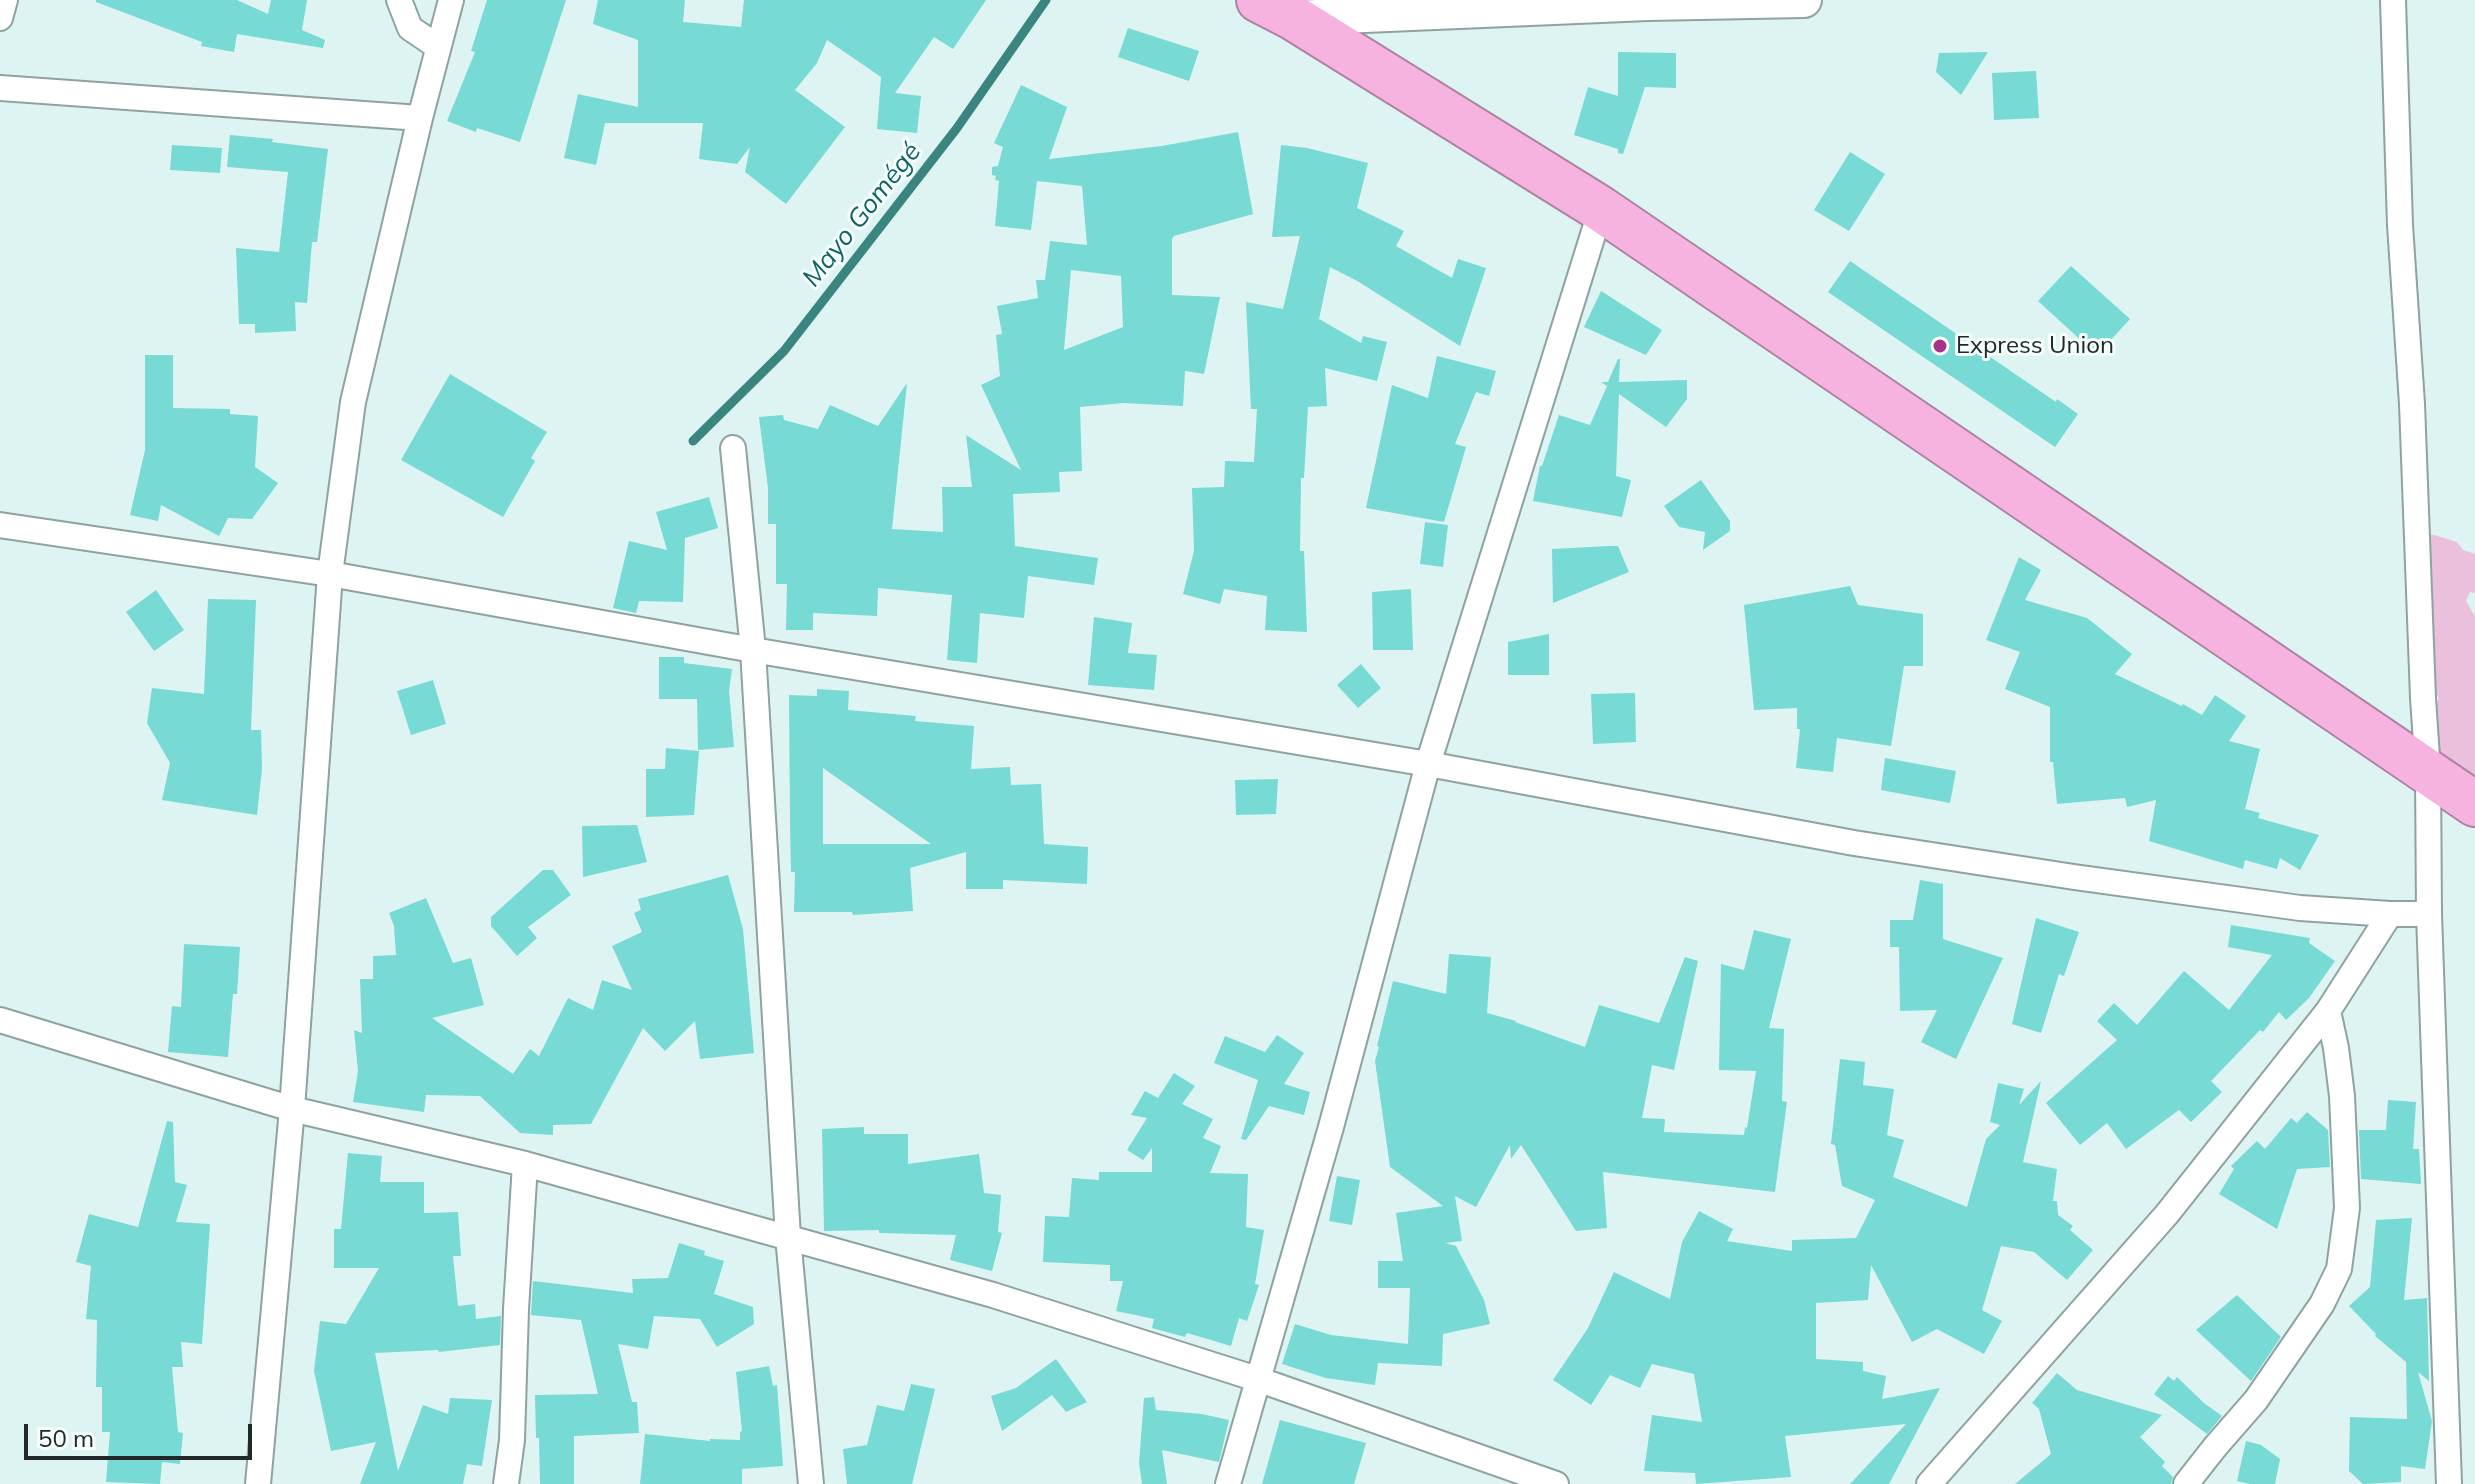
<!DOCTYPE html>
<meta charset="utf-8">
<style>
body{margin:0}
#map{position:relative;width:2475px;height:1484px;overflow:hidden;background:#def4f2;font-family:Mulish,sans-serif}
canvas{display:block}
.scale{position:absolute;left:24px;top:1424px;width:228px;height:36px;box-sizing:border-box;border:4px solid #202928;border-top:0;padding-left:10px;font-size:24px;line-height:28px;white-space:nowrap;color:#202928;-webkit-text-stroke:6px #f5fefd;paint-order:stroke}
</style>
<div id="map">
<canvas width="2475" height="1484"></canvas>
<div class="scale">50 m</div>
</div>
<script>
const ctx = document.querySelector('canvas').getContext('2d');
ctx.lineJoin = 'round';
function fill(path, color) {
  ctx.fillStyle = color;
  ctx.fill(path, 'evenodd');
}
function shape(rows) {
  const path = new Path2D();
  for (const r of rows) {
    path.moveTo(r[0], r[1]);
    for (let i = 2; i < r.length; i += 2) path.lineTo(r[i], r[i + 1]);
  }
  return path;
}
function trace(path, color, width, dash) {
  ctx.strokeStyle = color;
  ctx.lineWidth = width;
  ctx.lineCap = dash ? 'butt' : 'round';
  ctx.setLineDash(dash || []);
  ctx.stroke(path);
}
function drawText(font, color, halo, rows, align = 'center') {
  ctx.font = font + ' Mulish,sans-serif';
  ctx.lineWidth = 6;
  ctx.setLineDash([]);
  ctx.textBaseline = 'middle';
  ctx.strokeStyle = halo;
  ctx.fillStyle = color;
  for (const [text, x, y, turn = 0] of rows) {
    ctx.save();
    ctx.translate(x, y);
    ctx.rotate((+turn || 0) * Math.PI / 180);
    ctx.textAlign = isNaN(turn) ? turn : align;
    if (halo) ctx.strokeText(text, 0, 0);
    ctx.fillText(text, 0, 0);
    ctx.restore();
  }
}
fill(shape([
 [2424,535,2434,535,2457,542,2463,550,2475,554,2475,593,2470,592,2466,601,2475,616,2475,802,2417,732,2425,715,2439,699,2432,683]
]), '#ebc0dc');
trace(shape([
 [693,441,784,351,957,128,1046,0]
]), '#3b8581', 9);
fill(shape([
 [96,0,237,0,268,14,271,0,307,0,302,30,325,40,323,48,237,34,234,52,201,46,202,42,96,2],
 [487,0,566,0,520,142,477,128,476,132,447,121,475,52,471,51],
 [598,0,685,0,683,22,741,27,744,0,986,0,953,49,934,37,895,93,921,96,917,133,877,129,881,77,827,40,817,63,795,90,845,127,786,204,745,172,750,147,737,164,699,159,703,123,605,123,596,165,564,158,578,94,638,107,638,40,593,24],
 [1128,28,1199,51,1189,81,1118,57],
 [1618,52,1676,53,1676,88,1645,87,1623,154,1618,153,1618,149,1574,135,1588,87,1618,96],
 [1988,52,1961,95,1936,72,1939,53],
 [2036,71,2039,118,1994,120,1992,73],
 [1021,85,1067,107,1049,159,1162,146,1238,132,1253,214,1174,236,1172,239,1172,295,1220,297,1204,374,1185,371,1183,406,1123,403,1080,407,1082,471,1059,472,1060,492,1013,494,1015,546,1098,558,1094,585,1028,576,1024,618,980,613,977,663,947,660,952,595,878,588,877,616,813,613,813,630,786,630,787,584,776,584,776,524,768,524,768,488,759,417,783,415,784,420,818,429,830,405,878,426,907,383,892,529,943,532,942,487,972,487,966,435,1021,470,981,385,1000,376,996,335,1002,334,997,306,1038,298,1036,280,1045,280,1050,241,1087,245,1082,186,1037,181,1031,230,995,226,999,181,995,180,996,176,992,175,992,167,998,166,1003,147,994,143],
 [1071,270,1121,276,1123,327,1064,350],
 [230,135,273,139,272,142,328,149,317,242,312,242,307,303,295,302,296,331,255,333,255,324,239,324,236,248,279,252,288,172,227,167],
 [172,145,222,148,220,173,170,170],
 [1281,145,1307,148,1368,163,1357,208,1404,231,1396,246,1452,278,1458,259,1486,268,1460,346,1359,282,1330,267,1319,319,1361,343,1363,336,1387,342,1377,381,1325,368,1327,406,1308,407,1304,478,1301,478,1300,551,1304,551,1307,632,1265,630,1267,596,1224,589,1220,604,1183,594,1194,551,1192,488,1224,487,1225,461,1254,462,1257,409,1251,409,1246,302,1283,309,1300,236,1272,237],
 [1850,152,1885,174,1849,231,1814,210],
 [1850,261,2056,402,2057,399,2078,414,2055,447,1828,292],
 [2071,266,2130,319,2097,355,2038,301],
 [1601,291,1662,330,1646,355,1584,327],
 [145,355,173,355,173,408,230,409,230,414,258,416,255,467,278,483,252,519,228,518,219,536,161,505,158,521,130,515,145,450],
 [1437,356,1496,371,1489,396,1476,392,1455,444,1466,447,1444,522,1366,508,1392,385,1428,398],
 [1618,359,1620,359,1619,382,1687,380,1687,399,1666,427,1619,394,1616,476,1631,480,1622,517,1533,501,1540,466,1542,466,1559,415,1590,425,1607,386,1601,382,1608,382],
 [450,374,547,432,531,458,535,461,503,517,401,460],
 [1701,480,1730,521,1730,531,1703,550,1705,532,1679,527,1664,506],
 [709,497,718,528,685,538,683,602,639,601,636,613,613,608,629,541,667,550,656,512],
 [1425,522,1448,525,1443,567,1420,564],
 [1609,546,1618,546,1629,572,1553,603,1552,549],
 [2019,557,2041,570,2025,600,2087,618,2132,654,2115,674,2182,706,2183,704,2202,715,2215,695,2246,716,2229,741,2260,749,2245,809,2260,813,2258,818,2319,835,2300,870,2280,858,2277,869,2245,860,2243,869,2149,841,2156,800,2127,807,2125,798,2057,804,2053,762,2050,762,2050,707,2005,689,2020,652,1986,640],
 [1850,586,1858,605,1923,614,1923,666,1904,666,1891,746,1837,738,1833,772,1796,768,1800,729,1797,729,1797,708,1754,710,1744,605],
 [1411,589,1413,650,1373,650,1372,592],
 [156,590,184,630,154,651,126,612],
 [208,599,256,600,251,730,261,730,262,769,257,815,162,800,170,763,147,723,152,688,204,694],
 [1094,617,1132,623,1128,653,1157,655,1154,690,1088,685],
 [1549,634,1549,675,1508,675,1508,642],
 [659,657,684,657,684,663,732,669,729,691,734,747,698,750,697,699,659,699],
 [1361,664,1381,688,1358,708,1337,685],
 [433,680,446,724,411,735,397,691],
 [817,689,849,691,848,710,916,716,915,721,974,726,971,769,1010,767,1011,785,1041,784,1044,844,1088,847,1087,884,1003,880,1003,889,966,889,966,852,910,868,913,911,853,915,852,912,794,912,795,872,791,872,790,824,789,695,817,696],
 [823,768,931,844,823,844],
 [1635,693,1636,742,1593,744,1591,694],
 [666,748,699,751,694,815,646,817,646,769,665,769],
 [1885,758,1956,771,1950,803,1881,790],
 [1278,779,1276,814,1236,815,1235,780],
 [637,825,647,862,583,877,582,826],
 [543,870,553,870,571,895,528,927,537,938,517,956,491,926,491,917],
 [728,875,743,929,754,1053,700,1059,695,1021,665,1051,643,1028,591,1124,553,1125,553,1135,520,1133,480,1096,426,1095,424,1112,353,1102,358,1071,354,1030,362,1033,360,979,373,979,373,956,396,955,394,926,389,913,426,898,453,963,471,958,484,1005,432,1018,513,1074,530,1049,539,1056,568,998,593,1010,602,980,632,990,612,946,642,932,634,913,641,910,638,899],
 [1920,880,1943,884,1943,939,2003,958,1956,1059,1921,1042,1937,1010,1900,1011,1899,947,1890,947,1890,920,1913,920],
 [2036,918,2079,932,2064,976,2059,974,2041,1033,2012,1024],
 [2231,925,2310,938,2309,943,2335,961,2309,998,2286,1020,2279,1012,2263,1032,2260,1030,2211,1081,2222,1092,2191,1122,2179,1110,2126,1149,2107,1123,2080,1145,2046,1103,2117,1040,2097,1021,2114,1003,2137,1025,2184,971,2229,1010,2272,955,2228,947],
 [1754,930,1791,939,1769,1028,1784,1029,1782,1101,1787,1102,1775,1192,1603,1172,1607,1228,1576,1231,1521,1145,1511,1159,1510,1145,1476,1207,1455,1196,1462,1241,1445,1243,1456,1246,1484,1300,1490,1324,1443,1334,1442,1366,1378,1363,1375,1385,1326,1378,1282,1364,1295,1324,1331,1335,1408,1344,1410,1288,1378,1288,1378,1261,1403,1261,1396,1213,1443,1206,1390,1167,1375,1061,1379,1047,1377,1046,1393,981,1446,994,1449,954,1491,957,1487,1013,1516,1021,1515,1022,1585,1047,1599,1005,1659,1023,1685,957,1698,961,1674,1070,1652,1065,1642,1118,1665,1119,1664,1132,1744,1135,1745,1127,1747,1128,1756,1071,1719,1070,1721,964,1744,970],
 [184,944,240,947,237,994,233,994,228,1057,168,1052,172,1006,181,1007],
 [1277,1035,1304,1053,1284,1084,1310,1092,1304,1115,1269,1106,1246,1140,1241,1139,1258,1080,1214,1063,1225,1036,1265,1052],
 [1840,1059,1865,1062,1863,1085,1894,1089,1887,1135,1904,1140,1893,1177,1967,1207,1986,1139,2000,1125,1990,1122,1998,1083,2024,1089,2019,1105,2041,1081,2023,1162,2057,1169,2053,1201,2057,1201,2058,1215,2073,1226,2070,1230,2093,1250,2067,1280,2034,1252,2001,1246,1982,1310,2002,1321,1984,1354,1937,1329,1912,1342,1871,1265,1868,1300,1816,1303,1816,1359,1863,1362,1863,1371,1886,1376,1882,1399,1940,1388,1889,1484,1850,1484,1906,1424,1785,1436,1791,1477,1696,1484,1695,1473,1644,1471,1652,1415,1702,1422,1694,1374,1652,1364,1640,1388,1610,1375,1591,1405,1553,1380,1588,1328,1614,1272,1670,1299,1682,1242,1699,1211,1733,1229,1727,1241,1792,1251,1792,1240,1856,1238,1875,1200,1842,1186,1835,1145,1831,1144],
 [1174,1073,1195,1086,1182,1104,1213,1119,1203,1138,1221,1146,1210,1173,1248,1174,1246,1227,1264,1230,1255,1284,1259,1285,1247,1321,1239,1318,1231,1346,1187,1333,1185,1337,1152,1328,1154,1319,1116,1311,1123,1281,1110,1281,1110,1265,1043,1262,1045,1216,1069,1217,1072,1178,1099,1180,1099,1172,1152,1172,1152,1148,1143,1160,1127,1150,1147,1118,1131,1115,1145,1091,1158,1098],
 [2388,1100,2416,1102,2413,1149,2419,1149,2421,1184,2361,1179,2359,1130,2386,1130],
 [2307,1112,2328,1130,2330,1167,2297,1169,2277,1229,2219,1194,2234,1169,2231,1166,2257,1141,2265,1149,2291,1118,2297,1123],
 [167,1121,173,1122,175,1182,187,1185,176,1222,210,1224,202,1344,181,1342,183,1367,172,1367,178,1432,183,1433,180,1464,162,1462,160,1484,106,1482,110,1432,102,1432,102,1387,96,1387,97,1320,86,1319,91,1266,76,1262,89,1214,138,1227],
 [864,1127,864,1134,908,1134,908,1164,979,1154,984,1193,1001,1195,998,1232,1002,1233,992,1271,950,1260,956,1235,879,1233,879,1230,824,1231,822,1129],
 [348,1153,382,1156,380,1182,424,1182,424,1213,458,1212,461,1256,453,1256,458,1306,475,1304,476,1319,501,1316,500,1345,439,1352,438,1350,375,1353,398,1471,423,1405,448,1414,450,1398,492,1400,482,1466,467,1464,463,1484,360,1484,376,1442,331,1451,314,1371,320,1321,346,1324,379,1268,334,1268,334,1229,341,1229],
 [1337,1176,1360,1180,1352,1225,1329,1221],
 [2412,1218,2404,1300,2427,1298,2429,1381,2418,1372,2432,1421,2425,1469,2401,1466,2401,1482,2363,1484,2349,1471,2350,1417,2407,1419,2406,1362,2375,1336,2376,1334,2349,1306,2370,1287,2376,1220],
 [679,1243,705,1251,704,1255,724,1261,714,1294,753,1307,754,1324,717,1347,700,1319,654,1316,648,1349,618,1344,632,1402,637,1402,639,1433,574,1436,574,1484,540,1484,539,1438,536,1438,535,1395,598,1394,581,1320,531,1315,533,1281,633,1293,632,1279,668,1278],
 [2237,1295,2281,1337,2251,1381,2196,1330],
 [1056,1359,1087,1402,1066,1412,1052,1395,1002,1431,991,1396,1016,1388],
 [769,1366,773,1386,777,1385,783,1466,742,1469,742,1484,640,1484,645,1434,710,1441,710,1439,740,1440,740,1432,742,1431,736,1372],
 [2057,1373,2077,1390,2162,1415,2140,1437,2165,1462,2162,1466,2173,1477,2171,1484,2015,1484,2051,1454,2039,1409,2032,1403],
 [2168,1376,2174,1381,2177,1377,2204,1403,2222,1416,2207,1434,2154,1394],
 [911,1384,935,1389,912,1484,847,1484,843,1449,867,1445,877,1405,904,1411],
 [1154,1397,1156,1410,1202,1414,1229,1420,1219,1462,1162,1450,1167,1484,1142,1484,1139,1463,1144,1398],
 [1280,1420,1366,1443,1354,1484,1262,1484],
 [2246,1441,2261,1445,2280,1459,2275,1484,2250,1484,2237,1481]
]), '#77dad4');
const street = shape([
 [399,0,410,28,438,47],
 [2393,0,2400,225,2412,404,2423,698,2428,772,2429,914,2449,1484],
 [0,18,5,0],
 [0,88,420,118],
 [733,448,753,650,788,1237,811,1484],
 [0,525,330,574,753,650,1428,764,1854,843,2074,877,2300,908,2390,914],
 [0,1020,292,1109,525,1164,993,1295,1257,1379,1556,1484],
 [258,1484,292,1109,330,574,353,402,420,118,451,0],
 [506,1484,512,1440,516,1309,525,1164],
 [1228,1484,1331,1127,1428,764,1601,209],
 [1929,1484,2167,1214,2328,1011,2390,914,2429,914],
 [2186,1484,2215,1447,2256,1400,2322,1304,2339,1269,2347,1208,2342,1096,2336,1048,2328,1011]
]);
const secondary = shape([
 [1294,18,1648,3,1804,0]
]);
const highway = shape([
 [1259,0,1294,18,1601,209,2475,804]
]);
trace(street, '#8ea3a1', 28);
trace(secondary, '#8ea3a1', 38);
trace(highway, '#ac83a0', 48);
trace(street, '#fff', 24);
trace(secondary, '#fff', 34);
trace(highway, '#f7b3e0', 44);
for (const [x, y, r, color] of [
 [1940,346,8,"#a8328a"]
]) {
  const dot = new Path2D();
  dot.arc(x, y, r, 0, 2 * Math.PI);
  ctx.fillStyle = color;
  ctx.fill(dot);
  trace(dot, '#f5fefd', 3);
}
drawText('24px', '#202928', '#f5fefd', [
 ["Express Union",1956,346]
], 'left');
drawText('italic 26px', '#0e6360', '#f5fefd', [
 ["Mayo Gomégé",862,215,-52]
]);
</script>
